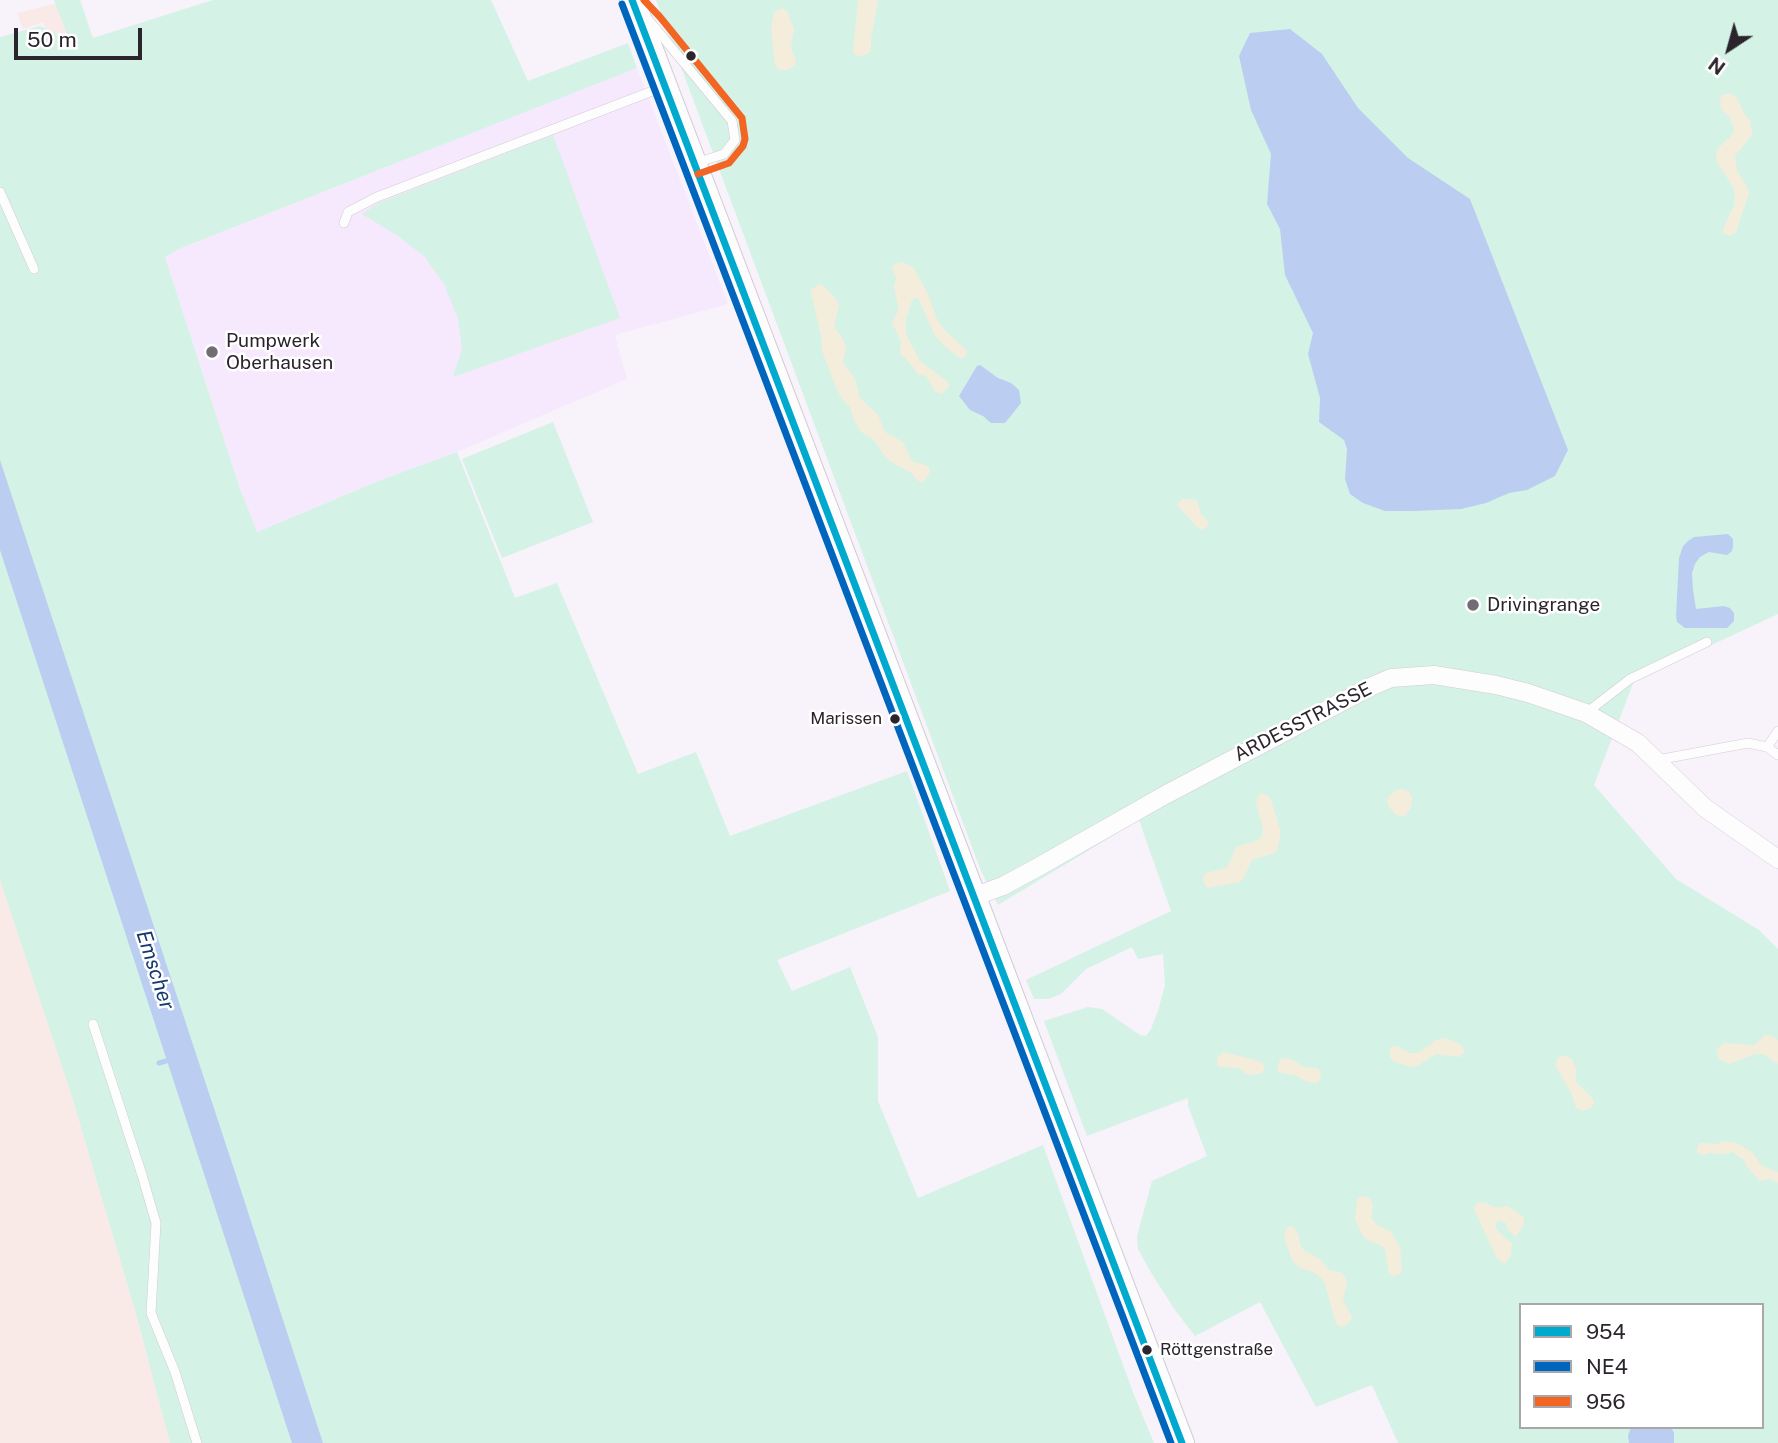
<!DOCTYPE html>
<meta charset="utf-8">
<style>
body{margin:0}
#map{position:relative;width:1778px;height:1443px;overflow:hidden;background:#f8f2fa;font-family:"Public Sans",sans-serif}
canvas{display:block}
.legend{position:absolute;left:1519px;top:1303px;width:245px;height:126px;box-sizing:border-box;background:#fff;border:2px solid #aaa7ab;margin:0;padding:9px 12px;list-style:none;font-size:21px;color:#2b242d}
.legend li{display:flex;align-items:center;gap:14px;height:35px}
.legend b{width:35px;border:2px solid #aaa7ab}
.north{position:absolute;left:1694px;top:14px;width:70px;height:70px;-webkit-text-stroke:5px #fff;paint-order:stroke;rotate:216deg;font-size:19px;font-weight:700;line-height:28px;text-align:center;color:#2b242d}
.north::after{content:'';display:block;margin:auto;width:24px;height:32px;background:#2b242d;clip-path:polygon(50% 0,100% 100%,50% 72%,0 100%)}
.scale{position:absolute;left:14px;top:28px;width:128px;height:32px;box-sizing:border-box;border:4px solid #2b242d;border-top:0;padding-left:9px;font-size:21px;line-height:24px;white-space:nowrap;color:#2b242d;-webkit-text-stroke:5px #fff;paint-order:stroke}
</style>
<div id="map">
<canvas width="1778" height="1443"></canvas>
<ul class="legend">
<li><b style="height:9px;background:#00a9ce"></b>954</li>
<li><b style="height:9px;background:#0065bd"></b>NE4</li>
<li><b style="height:9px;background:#f26522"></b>956</li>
</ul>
<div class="north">N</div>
<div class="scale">50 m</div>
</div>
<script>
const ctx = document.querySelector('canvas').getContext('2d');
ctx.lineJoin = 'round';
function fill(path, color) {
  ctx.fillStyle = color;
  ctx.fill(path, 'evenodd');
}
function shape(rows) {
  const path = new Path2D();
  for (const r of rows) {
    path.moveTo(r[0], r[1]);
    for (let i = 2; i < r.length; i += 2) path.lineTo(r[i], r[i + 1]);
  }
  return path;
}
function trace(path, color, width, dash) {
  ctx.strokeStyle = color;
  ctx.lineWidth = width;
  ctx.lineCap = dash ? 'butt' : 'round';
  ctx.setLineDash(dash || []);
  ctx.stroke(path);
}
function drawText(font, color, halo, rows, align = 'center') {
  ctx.font = font + ' "Public Sans",sans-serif';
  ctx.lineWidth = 5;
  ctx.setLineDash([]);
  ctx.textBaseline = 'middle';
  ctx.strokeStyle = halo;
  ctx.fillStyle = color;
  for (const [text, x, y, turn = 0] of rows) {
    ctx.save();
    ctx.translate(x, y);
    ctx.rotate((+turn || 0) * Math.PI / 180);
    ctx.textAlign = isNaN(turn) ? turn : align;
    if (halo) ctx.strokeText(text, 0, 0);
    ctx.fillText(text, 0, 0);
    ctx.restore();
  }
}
fill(shape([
 [637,68,728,304,615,335,627,379,457,452,381,480,256,532,239,486,165,257,181,248]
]), '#f7e9fd');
fill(shape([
 [61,2,82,61,58,69,43,22,23,29,17,13],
 [0,880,71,1094,136,1314,170,1443,0,1443]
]), '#faeae7');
fill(shape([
 [54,0,80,0,93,38,213,0,491,0,528,81,628,43,637,68,181,248,165,257,239,486,257,532,381,480,457,452,515,598,557,583,638,774,696,752,730,836,907,771,950,891,777,960,792,991,850,967,878,1037,878,1101,918,1198,1043,1145,1134,1395,1154,1443,170,1443,136,1314,71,1094,0,880,0,37,40,26,69,39],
 [656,0,1778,0,1778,614,1634,681,1594,785,1676,879,1759,930,1778,949,1778,1443,1398,1443,1372,1385,1316,1407,1260,1302,1195,1336,1175,1310,1150,1271,1138,1249,1137,1236,1152,1181,1207,1156,1188,1106,1188,1098,1087,1136,1044,1021,1088,1007,1102,1009,1140,1035,1146,1036,1151,1029,1158,1011,1165,985,1163,954,1138,959,1132,947,1086,969,1061,994,1048,999,1034,999,1026,980,1171,911,1139,820,998,905,981,871],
 [1521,1305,1762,1305,1762,1427,1521,1427],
 [553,135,620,318,453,377,462,349,458,319,444,284,424,256,398,236,362,214,378,203],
 [553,422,593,522,502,558,462,459]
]), '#d4f2e6');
fill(shape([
 [858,0,878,0,871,40,871,51,866,55,859,56,854,54,853,51],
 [783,8,787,11,794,29,791,46,792,51,796,60,795,66,788,70,779,70,775,65,772,37,771,27,774,12],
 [1729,93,1737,98,1745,115,1750,120,1752,131,1752,135,1735,156,1737,170,1747,187,1749,193,1736,232,1730,236,1723,233,1723,229,1734,205,1735,197,1733,187,1717,162,1716,154,1718,148,1731,136,1734,128,1729,117,1722,110,1720,104,1721,96],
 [902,262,914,268,928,294,937,319,944,329,967,351,966,357,960,358,944,346,934,334,919,300,917,298,912,300,906,320,906,334,920,361,948,382,949,386,942,394,935,391,926,376,917,374,914,368,900,353,901,341,892,323,898,311,898,306,894,287,896,278,892,268,893,265],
 [819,284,825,287,835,298,839,305,834,327,844,341,846,347,843,362,855,379,860,398,878,415,885,432,903,442,912,461,929,466,930,472,924,482,918,481,910,472,891,462,884,455,873,439,861,432,854,420,850,407,842,399,837,390,822,351,821,335,811,293,811,290],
 [1182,499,1192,499,1197,501,1201,514,1208,521,1208,526,1202,530,1195,525,1177,505],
 [1398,789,1403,789,1409,792,1412,796,1411,808,1404,816,1400,816,1395,814,1389,807,1387,801,1389,796],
 [1262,793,1270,797,1281,832,1277,850,1274,853,1252,860,1244,877,1240,882,1208,888,1204,884,1203,877,1206,873,1223,869,1228,866,1236,847,1258,840,1262,836,1263,828,1256,803,1258,795],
 [1765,1035,1770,1035,1778,1040,1778,1064,1763,1054,1755,1054,1729,1064,1719,1059,1716,1050,1724,1043,1754,1045],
 [1447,1038,1461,1045,1463,1048,1464,1052,1460,1057,1436,1054,1419,1065,1411,1067,1393,1061,1390,1057,1390,1048,1394,1046,1401,1048,1409,1053,1417,1053,1429,1046,1435,1040],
 [1223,1052,1260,1061,1264,1066,1264,1071,1259,1074,1248,1075,1238,1068,1220,1067,1217,1065,1217,1058],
 [1564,1055,1572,1059,1576,1068,1576,1082,1593,1099,1594,1103,1592,1107,1583,1111,1576,1108,1572,1095,1555,1065,1557,1059],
 [1285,1058,1293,1060,1304,1067,1317,1068,1321,1072,1320,1080,1316,1083,1306,1082,1298,1076,1278,1072,1278,1064,1281,1059],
 [1721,1141,1737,1143,1752,1152,1762,1166,1778,1172,1778,1183,1770,1179,1760,1181,1747,1167,1744,1160,1732,1152,1725,1154,1710,1153,1705,1155,1701,1155,1697,1151,1697,1147,1700,1143,1718,1144],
 [1362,1196,1368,1197,1371,1200,1373,1205,1371,1217,1377,1225,1389,1230,1400,1246,1402,1271,1400,1274,1393,1276,1389,1274,1385,1249,1380,1245,1364,1238,1355,1220,1357,1199],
 [1483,1202,1497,1208,1508,1206,1524,1217,1523,1226,1516,1237,1508,1230,1506,1223,1500,1221,1496,1223,1496,1229,1512,1244,1511,1255,1505,1264,1497,1259,1474,1209,1476,1204],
 [1290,1226,1295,1228,1298,1234,1301,1247,1305,1251,1321,1260,1329,1270,1340,1272,1345,1277,1347,1282,1343,1300,1352,1317,1349,1323,1346,1325,1341,1327,1336,1324,1324,1281,1321,1278,1313,1272,1300,1268,1292,1260,1284,1237,1285,1230]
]), '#f5eddc');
fill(shape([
 [1290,29,1322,54,1358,108,1408,158,1470,199,1568,450,1555,476,1527,490,1509,493,1486,503,1461,509,1414,511,1385,511,1363,503,1350,494,1345,479,1347,449,1344,440,1319,422,1320,398,1308,354,1313,333,1285,275,1280,229,1267,204,1271,154,1251,110,1239,56,1250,33],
 [980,365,998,378,1011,383,1019,390,1021,403,1005,423,991,423,983,416,970,410,959,396,977,366],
 [0,460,234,1169,323,1443,292,1443,0,550],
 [1728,534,1733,539,1733,548,1731,552,1727,555,1709,552,1700,557,1695,564,1692,573,1693,590,1696,609,1724,606,1730,608,1734,613,1734,621,1727,628,1685,628,1677,622,1676,616,1679,558,1683,546,1688,541,1694,537],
 [1631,1427,1671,1427,1674,1433,1674,1443,1629,1443,1628,1436]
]), '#bbcef1');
trace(shape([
 [159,1063,173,1059]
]), '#bbcef1', 5);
const lane = shape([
 [647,18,732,121,735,140,724,154,696,163],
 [0,192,34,269],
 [344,223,348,212,377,197,663,87],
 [1586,713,1630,679,1707,642],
 [1767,747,1778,731],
 [1657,760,1748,743,1767,747,1778,755],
 [93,1024,142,1175,156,1223,151,1313,175,1372,197,1443]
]);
const street = shape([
 [973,897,1003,886,1040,866,1165,795,1370,687,1391,678,1434,675,1496,685,1528,693,1586,713,1638,743,1705,808,1778,859]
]);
const secondary = shape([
 [632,0,1182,1443]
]);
trace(lane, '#d2ccd5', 10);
trace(street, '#d2ccd5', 19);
trace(secondary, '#d2ccd5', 26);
trace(lane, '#fefdfe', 9);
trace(street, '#fefdfe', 18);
trace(secondary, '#fefdfe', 24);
trace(shape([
 [632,0,1182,1443]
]), '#00a9ce', 7);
trace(shape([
 [622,4,1171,1443]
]), '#0065bd', 7);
trace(shape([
 [644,0,660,17,742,118,745,139,743,146,729,163,698,174]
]), '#f26522', 7);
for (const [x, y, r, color] of [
 [691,56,6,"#2b242d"],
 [212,352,7,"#736c75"],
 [1473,605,7,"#736c75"],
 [895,719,6,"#2b242d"],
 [1147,1350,6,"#2b242d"]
]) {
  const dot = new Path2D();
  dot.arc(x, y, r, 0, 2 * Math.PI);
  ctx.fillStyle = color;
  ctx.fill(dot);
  trace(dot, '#fff', 2.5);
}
drawText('17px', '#2b242d', '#fff', [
 ["Marissen",882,719],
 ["Röttgenstraße",1160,1350,"left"]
], 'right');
drawText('19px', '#2b242d', '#fff', [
 ["Pumpwerk",226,341],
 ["Oberhausen",226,363],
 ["Drivingrange",1487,605]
], 'left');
drawText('19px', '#2b242d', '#fff', [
 ["ARDESSTRASSE",1303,722,-27]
]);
drawText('italic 21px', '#163970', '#fff', [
 ["Emscher",155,970,72]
]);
</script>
